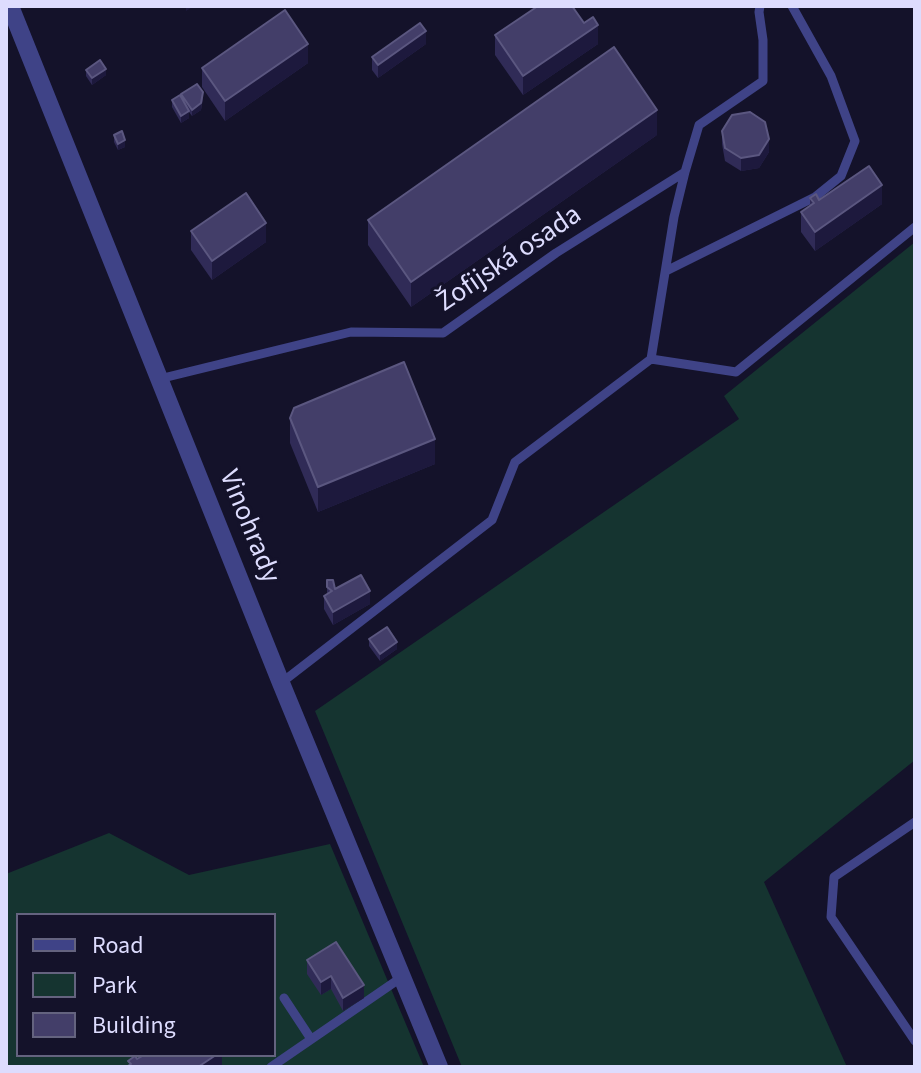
<!DOCTYPE html>
<meta charset="utf-8">
<style>
body{margin:0}
#map{position:relative;width:921px;height:1073px;overflow:hidden;background:#14122a;font-family:"Source Sans 3",sans-serif}
canvas{display:block}
.frame{position:absolute;inset:0;border:8px solid #dddcfe;pointer-events:none}
.legend{position:absolute;left:16px;top:913px;width:260px;height:144px;box-sizing:border-box;background:#14122a;border:2px solid #64637f;margin:0;padding:10px 14px;list-style:none;font-size:24px;color:#dddcfe}
.legend li{display:flex;align-items:center;gap:16px;height:40px}
.legend b{width:40px;border:2px solid #64637f}
</style>
<div id="map">
<canvas width="921" height="1073"></canvas>
<div class="frame"></div>
<ul class="legend">
<li><b style="height:10px;background:#3f4387"></b>Road</li>
<li><b style="height:22px;background:#153430"></b>Park</li>
<li><b style="height:22px;background:#433e69"></b>Building</li>
</ul>
</div>
<script>
const ctx = document.querySelector('canvas').getContext('2d');
ctx.lineJoin = 'round';
function fill(path, color) {
  ctx.fillStyle = color;
  ctx.fill(path, 'evenodd');
}
function shape(rows) {
  const path = new Path2D();
  for (const r of rows) {
    path.moveTo(r[0], r[1]);
    for (let i = 2; i < r.length; i += 2) path.lineTo(r[i], r[i + 1]);
  }
  return path;
}
function trace(path, color, width, dash) {
  ctx.strokeStyle = color;
  ctx.lineWidth = width;
  ctx.lineCap = dash ? 'butt' : 'round';
  ctx.setLineDash(dash || []);
  ctx.stroke(path);
}
function drawText(font, color, halo, rows, align = 'center') {
  ctx.font = font + ' "Source Sans 3",sans-serif';
  ctx.lineWidth = 6;
  ctx.setLineDash([]);
  ctx.textBaseline = 'middle';
  ctx.strokeStyle = halo;
  ctx.fillStyle = color;
  for (const [text, x, y, turn = 0] of rows) {
    ctx.save();
    ctx.translate(x, y);
    ctx.rotate((+turn || 0) * Math.PI / 180);
    ctx.textAlign = isNaN(turn) ? turn : align;
    if (halo) ctx.strokeText(text, 0, 0);
    ctx.fillText(text, 0, 0);
    ctx.restore();
  }
}
fill(shape([
 [915,242,915,760,764,882,847,1067,462,1067,315,711,739,419,724,396],
 [109,833,189,875,330,844,424,1067,6,1067,6,874],
 [18,915,274,915,274,1055,18,1055]
]), '#153430');
trace(shape([
 [666,271,815,197,841,176,855,141,831,76,792,6],
 [651,359,674,217,685,172,699,125,763,81,763,40,759,12,760,6],
 [159,379,351,332,443,333,556,253,685,172],
 [281,683,492,520,515,462,651,359,736,372,915,227],
 [915,822,834,877,831,917,915,1041],
 [284,998,311,1039],
 [271,1067,402,977]
]), '#3f4387', 9);
trace(shape([
 [10,6,281,683,439,1067]
]), '#3f4387', 18);
fill(shape([
 [574,6,574,9,598,44,523,95,495,55,495,35],
 [426,44,378,78,372,70,372,57],
 [308,63,225,121,202,87,202,68],
 [86,70,106,75,92,85,86,76],
 [181,94,203,98,201,110,192,116,189,112,189,118,181,123,172,107,172,100,181,98],
 [722,131,769,152,759,168,741,171,725,161,722,144],
 [114,135,125,147,118,150,114,142],
 [657,135,411,307,368,245,368,220],
 [810,198,819,200,882,204,815,251,801,232,801,212,810,206],
 [191,231,266,242,212,280,191,250],
 [290,418,435,464,318,512,290,443],
 [327,580,335,589,370,604,333,625,324,609,324,596,327,594],
 [369,639,397,649,380,661,369,646],
 [307,960,364,998,343,1011,331,989,321,995,307,974]
]), '#302b57');
fill(shape([
 [186,6,194,6,186,11],
 [598,25,598,44,523,95,523,76],
 [426,31,426,44,378,78,378,65],
 [308,44,308,63,225,121,225,101],
 [106,69,106,75,92,85,92,78],
 [203,92,201,110,192,116,192,110],
 [657,110,657,135,411,307,411,282],
 [189,111,189,118,181,123,181,116],
 [769,139,769,152,759,168,741,171,741,158],
 [125,140,125,147,118,150,118,144],
 [882,185,882,204,815,251,815,232],
 [266,223,266,242,212,280,212,261],
 [435,439,435,464,318,512,318,487],
 [370,591,370,604,333,625,333,612],
 [397,642,397,649,380,661,380,654],
 [331,976,331,989,321,995,321,982],
 [364,985,364,998,343,1011,343,998],
 [216,1055,222,1055,222,1067,198,1067]
]), '#1d193d');
const building = shape([
 [538,6,572,6,584,23,593,17,598,25,523,76,495,35,538,6],
 [285,10,308,44,225,101,202,68,285,10],
 [420,23,426,31,378,65,372,57,420,23],
 [614,47,657,110,411,282,368,220,614,47],
 [100,60,106,69,92,78,86,70,100,60],
 [197,84,203,92,201,103,192,110,181,94,197,84],
 [180,95,189,111,181,116,172,100,180,95],
 [750,112,765,122,769,139,759,155,741,158,725,148,722,131,732,115,750,112],
 [122,131,125,140,118,144,114,135,122,131],
 [869,166,882,185,815,232,801,212,814,203,810,198,816,194,819,200,869,166],
 [246,193,266,223,212,261,191,231,246,193],
 [404,362,435,439,318,487,290,418,294,408,404,362],
 [361,575,370,591,333,612,324,596,332,591,327,587,327,580,333,580,335,589,361,575],
 [387,627,397,642,380,654,369,639,387,627],
 [336,942,364,985,343,998,331,976,321,982,307,960,336,942],
 [144,1055,216,1055,198,1067,126,1067,131,1064,128,1061,135,1056,137,1059,144,1055]
]);
fill(building, '#433e69');
trace(building, '#5b5780', 2);
drawText('28px', '#dddcfe', '#14122a', [
 ["Žofijská osada",510,260,-34],
 ["Vinohrady",248,527,68]
]);
</script>
